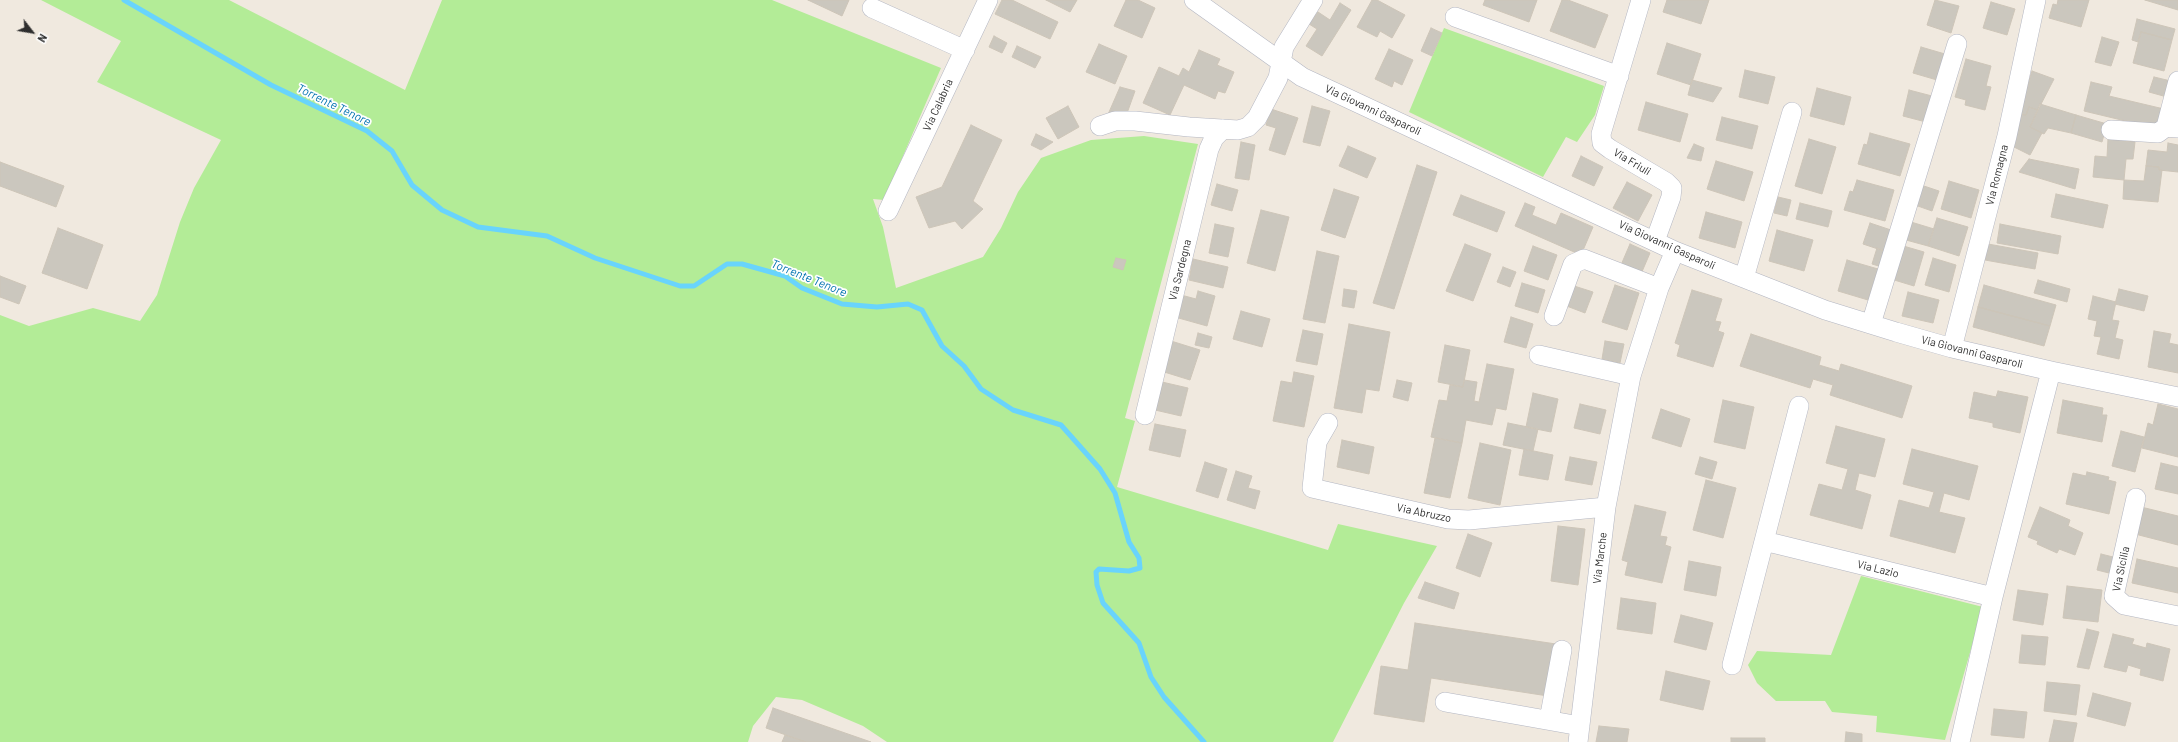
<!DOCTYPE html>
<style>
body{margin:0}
#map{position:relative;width:2178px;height:742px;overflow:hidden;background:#f0e9df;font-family:Barlow,sans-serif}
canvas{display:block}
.north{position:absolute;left:12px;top:12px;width:40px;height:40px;-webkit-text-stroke:3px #fff;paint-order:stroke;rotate:121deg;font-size:11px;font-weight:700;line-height:16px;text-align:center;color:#2e2e2e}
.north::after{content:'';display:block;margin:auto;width:14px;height:18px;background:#2e2e2e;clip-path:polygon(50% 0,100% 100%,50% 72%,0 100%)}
</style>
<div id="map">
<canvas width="2178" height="742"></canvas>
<div class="north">N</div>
</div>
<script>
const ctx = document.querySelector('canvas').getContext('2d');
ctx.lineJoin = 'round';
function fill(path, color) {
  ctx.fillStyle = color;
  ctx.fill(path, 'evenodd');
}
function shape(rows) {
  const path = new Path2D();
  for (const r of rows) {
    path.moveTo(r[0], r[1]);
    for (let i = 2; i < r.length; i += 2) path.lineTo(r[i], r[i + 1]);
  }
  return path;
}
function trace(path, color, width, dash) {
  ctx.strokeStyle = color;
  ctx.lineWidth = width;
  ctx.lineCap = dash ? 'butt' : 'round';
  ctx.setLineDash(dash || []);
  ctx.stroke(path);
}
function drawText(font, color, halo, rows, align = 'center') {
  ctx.font = font + ' Barlow,sans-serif';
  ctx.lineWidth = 3.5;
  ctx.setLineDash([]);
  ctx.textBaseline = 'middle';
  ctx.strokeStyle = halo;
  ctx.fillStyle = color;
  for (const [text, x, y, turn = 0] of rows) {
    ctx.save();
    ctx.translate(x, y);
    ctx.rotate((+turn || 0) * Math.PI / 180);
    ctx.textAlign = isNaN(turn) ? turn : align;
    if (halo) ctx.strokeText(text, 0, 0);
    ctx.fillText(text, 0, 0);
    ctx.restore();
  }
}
fill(shape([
 [41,0,229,0,405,90,442,0,772,0,941,68,884,200,873,199,883,227,896,288,983,257,1001,228,1018,192,1041,158,1091,140,1144,136,1198,144,1125,418,1135,421,1117,487,1328,550,1338,524,1437,546,1404,603,1333,742,887,742,863,726,802,700,776,697,753,726,748,742,0,742,0,315,29,326,93,308,140,321,157,295,180,222,194,188,221,140,97,82,121,41],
 [1444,28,1604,86,1595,115,1577,142,1566,137,1543,177,1409,112],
 [1861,576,1983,607,1945,740,1876,732,1877,716,1832,712,1825,701,1776,701,1757,683,1748,665,1757,651,1831,655]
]), '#b3ec97');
trace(shape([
 [124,0,271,85,367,131,392,151,412,185,442,210,478,227,547,236,595,258,680,286,694,286,727,264,742,264,785,276,802,288,842,304,877,307,908,304,922,310,942,346,964,366,981,389,1013,410,1061,425,1100,469,1115,493,1129,542,1139,558,1140,568,1129,571,1099,569,1096,572,1097,585,1103,603,1139,643,1151,677,1164,697,1204,742]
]), '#69d4fc', 5);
const building = shape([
 [808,0,849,0,842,16,808,0],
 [1002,0,1012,0,1058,22,1050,39,995,14,1002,0],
 [1046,0,1077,0,1070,12,1046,0],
 [1126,0,1138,0,1155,8,1142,38,1114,26,1126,0],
 [1372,0,1377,0,1405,15,1392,38,1380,31,1377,37,1357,27,1372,0],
 [1485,0,1537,0,1529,22,1483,5,1485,0],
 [1562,0,1568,0,1608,15,1595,48,1550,31,1562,0],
 [1667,0,1709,0,1701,24,1663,12,1667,0],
 [1935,0,1959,6,1951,33,1927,25,1935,0],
 [2058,0,2089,0,2081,27,2049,18,2053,4,2057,5,2058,0],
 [2145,0,2178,0,2178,10,2145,0],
 [1991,2,2015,9,2007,35,1983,28,1991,2],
 [1340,3,1351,10,1322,56,1306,46,1317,29,1309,24,1318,12,1330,20,1340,3],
 [2137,19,2175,29,2172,40,2141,32,2138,42,2132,40,2137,19],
 [1431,28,1442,33,1432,56,1421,51,1431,28],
 [2141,32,2172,40,2164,71,2133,63,2141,32],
 [994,36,1007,43,1002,53,989,47,994,36],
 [2102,37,2119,42,2111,66,2095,62,2102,37],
 [1667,43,1701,54,1691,85,1657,74,1667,43],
 [1099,44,1127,56,1115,84,1086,72,1099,44],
 [1017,46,1041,57,1035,68,1012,57,1017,46],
 [1921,47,1945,54,1937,80,1913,73,1921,47],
 [1389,49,1413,60,1402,85,1394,81,1392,87,1375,79,1389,49],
 [1199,50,1220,59,1217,65,1234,72,1225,93,1218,91,1215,99,1184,85,1170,115,1143,103,1159,67,1179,76,1183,68,1189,72,1199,50],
 [1966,59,1991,66,1986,86,1991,87,1985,110,1965,105,1966,100,1955,97,1966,59],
 [1745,70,1775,77,1768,104,1739,97,1745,70],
 [2032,71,2054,79,2038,110,2029,107,2026,115,2019,114,2032,71],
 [2154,77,2171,81,2167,97,2149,92,2154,77],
 [1692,80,1722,88,1713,102,1688,95,1692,80],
 [2091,82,2112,87,2109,96,2164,109,2159,129,2084,111,2091,82],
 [1120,87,1135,91,1126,116,1106,119,1120,87],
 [1817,88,1851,97,1844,125,1810,116,1817,88],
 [1909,90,1932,96,1926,122,1903,116,1909,90],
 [1646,102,1688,114,1680,142,1638,130,1646,102],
 [2040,104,2076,115,2071,133,2048,128,2044,134,2030,127,2040,104],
 [1068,106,1079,127,1058,139,1046,118,1068,106],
 [1312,106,1330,111,1320,146,1303,142,1312,106],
 [2029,107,2038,110,2030,127,2042,133,2030,155,2010,145,2019,114,2026,115,2029,107],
 [1271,109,1298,118,1285,155,1269,150,1276,128,1266,125,1271,109],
 [2076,115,2107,124,2102,142,2071,133,2076,115],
 [1722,117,1758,126,1752,149,1716,140,1722,117],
 [971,125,1002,140,973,201,983,209,962,229,955,221,929,228,916,197,942,187,971,125],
 [1870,133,1910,144,1900,176,1858,164,1864,144,1867,145,1870,133],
 [1036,134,1053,142,1041,150,1031,145,1036,134],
 [1809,139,1836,147,1822,194,1795,186,1809,139],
 [2108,139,2135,142,2133,159,2126,159,2124,180,2093,177,2095,156,2107,157,2108,139],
 [1241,142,1255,145,1249,180,1235,178,1241,142],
 [2168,143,2178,145,2178,172,2159,170,2159,167,2146,166,2148,150,2167,152,2168,143],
 [1694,144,1704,148,1701,161,1687,158,1694,144],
 [1348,146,1376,158,1367,178,1339,166,1348,146],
 [1581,156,1603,167,1594,186,1572,176,1581,156],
 [2029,159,2079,169,2075,189,2019,172,2029,159],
 [1716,161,1753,172,1744,201,1707,189,1716,161],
 [0,162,64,186,56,207,0,186,0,162],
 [1417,165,1437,172,1394,309,1373,303,1417,165],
 [2146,166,2159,167,2159,170,2162,170,2158,202,2123,199,2124,180,2144,181,2146,166],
 [1857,180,1894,190,1885,221,1844,210,1850,191,1853,192,1857,180],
 [1949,181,1979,190,1971,218,1941,209,1949,181],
 [1627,182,1652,195,1638,221,1613,208,1627,182],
 [1217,184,1238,190,1232,211,1211,205,1217,184],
 [1921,185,1939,191,1932,211,1915,205,1921,185],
 [1334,189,1359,197,1345,238,1321,230,1334,189],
 [2056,194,2108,205,2103,228,2051,217,2056,194],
 [1461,195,1505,212,1497,232,1453,215,1461,195],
 [1778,197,1791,200,1787,216,1774,213,1778,197],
 [1525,203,1535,207,1532,215,1556,225,1561,213,1593,227,1581,255,1515,226,1525,203],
 [1800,203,1832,211,1828,227,1796,219,1800,203],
 [1261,210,1289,217,1275,271,1247,263,1261,210],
 [1706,212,1742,222,1735,248,1699,238,1706,212],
 [1937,218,1968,227,1959,256,1928,246,1937,218],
 [1911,222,1934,229,1928,246,1906,240,1911,222],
 [1870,223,1894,231,1887,252,1863,244,1870,223],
 [1215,224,1234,228,1228,257,1209,253,1215,224],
 [2000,224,2061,236,2058,254,1997,243,2000,224],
 [58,228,103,245,87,289,42,273,58,228],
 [1777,230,1813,240,1804,271,1769,261,1777,230],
 [1465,244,1491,254,1473,301,1446,291,1465,244],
 [1630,244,1650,253,1641,274,1621,265,1630,244],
 [1988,244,2038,253,2035,269,1985,260,1988,244],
 [1900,245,1924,252,1914,286,1891,279,1900,245],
 [1533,246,1557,255,1548,280,1524,271,1533,246],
 [1877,248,1887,252,1882,267,1872,264,1877,248],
 [1317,251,1339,256,1325,323,1303,319,1317,251],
 [1116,258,1126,260,1123,270,1113,267,1116,258],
 [1933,258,1956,265,1949,292,1925,285,1933,258],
 [1193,259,1228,267,1223,288,1189,280,1193,259],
 [1847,260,1878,269,1868,300,1838,291,1847,260],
 [1503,267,1516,272,1510,287,1497,282,1503,267],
 [0,276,26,286,19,304,0,297,0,276],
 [2038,280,2070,289,2067,302,2034,293,2038,280],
 [1522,283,1545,290,1538,313,1515,306,1522,283],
 [1571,285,1593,292,1585,313,1564,305,1571,285],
 [1615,285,1639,293,1627,330,1602,322,1615,285],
 [1984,285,2056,305,2050,326,1978,307,1984,285],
 [1344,289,1357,291,1354,308,1342,306,1344,289],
 [2119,289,2148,296,2144,311,2115,304,2119,289],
 [1692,290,1722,299,1715,321,1721,322,1718,331,1724,333,1713,367,1677,356,1680,345,1675,343,1692,290],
 [1198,291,1215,296,1207,326,1175,317,1181,295,1196,299,1198,291],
 [1908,292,1939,300,1933,323,1902,316,1908,292],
 [2093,296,2116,302,2112,320,2119,321,2115,338,2123,340,2119,359,2097,354,2101,337,2094,336,2097,321,2088,319,2093,296],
 [1978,307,2050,326,2044,346,1973,327,1978,307],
 [1241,311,1270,319,1262,347,1233,339,1241,311],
 [1511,317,1533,324,1526,348,1504,342,1511,317],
 [1349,324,1390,332,1379,391,1366,389,1362,413,1334,408,1349,324],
 [1303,330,1323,334,1317,365,1296,361,1303,330],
 [2154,331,2171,334,2169,343,2178,345,2178,373,2148,367,2154,331],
 [1198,333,1212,337,1209,348,1195,345,1198,333],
 [1751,334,1821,357,1819,365,1839,371,1841,364,1912,386,1902,418,1830,395,1833,385,1813,379,1810,388,1740,366,1751,334],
 [1171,341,1200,350,1190,380,1161,371,1171,341],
 [1605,341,1624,344,1620,363,1602,359,1605,341],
 [1445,345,1470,350,1463,387,1438,382,1445,345],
 [1487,364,1514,369,1506,410,1496,408,1492,425,1466,420,1462,443,1431,437,1439,400,1447,401,1450,385,1463,387,1464,380,1477,382,1474,401,1479,402,1487,364],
 [1294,372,1314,376,1304,427,1273,421,1281,381,1292,383,1294,372],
 [1397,380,1412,383,1408,401,1393,397,1397,380],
 [1162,382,1188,388,1181,416,1155,410,1162,382],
 [1998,391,2028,397,2020,433,1993,427,1993,423,1969,418,1974,392,1996,397,1998,391],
 [1533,393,1558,399,1551,432,1526,427,1533,393],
 [1723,400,1754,407,1745,449,1714,442,1723,400],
 [2063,400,2103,408,2102,415,2107,415,2102,442,2057,433,2063,400],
 [1580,404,1606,410,1600,434,1574,428,1580,404],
 [2158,404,2178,409,2178,457,2142,448,2148,423,2153,425,2158,404],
 [1661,409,1690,419,1681,447,1652,438,1661,409],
 [1508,423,1538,429,1533,451,1503,445,1508,423],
 [1155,424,1186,430,1180,457,1149,450,1155,424],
 [1836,426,1885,439,1875,477,1859,473,1855,490,1871,495,1862,529,1810,515,1819,484,1842,490,1848,469,1826,463,1836,426],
 [2121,431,2144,437,2135,472,2112,466,2121,431],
 [1435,438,1462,443,1450,498,1424,493,1435,438],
 [1342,440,1374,447,1369,474,1337,467,1342,440],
 [1480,443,1511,450,1500,505,1468,498,1480,443],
 [1524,449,1553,455,1548,480,1519,475,1524,449],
 [1912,449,1978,466,1969,500,1944,493,1939,512,1965,518,1955,553,1890,536,1899,500,1929,508,1934,492,1903,484,1912,449],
 [1570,457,1597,462,1592,485,1565,480,1570,457],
 [1700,457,1717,462,1712,479,1695,474,1700,457],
 [1205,462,1227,469,1218,498,1196,491,1205,462],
 [2161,463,2178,467,2178,494,2155,489,2161,463],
 [1236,471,1252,476,1248,488,1260,491,1255,509,1227,500,1236,471],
 [2087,472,2109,477,2108,480,2116,482,2109,514,2066,504,2073,473,2086,476,2087,472],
 [1706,480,1736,488,1723,538,1693,530,1706,480],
 [1635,505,1666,512,1660,536,1667,537,1665,545,1671,547,1662,583,1625,575,1628,562,1622,560,1635,505],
 [2040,507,2070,520,2068,526,2083,533,2075,555,2059,549,2057,553,2037,544,2038,541,2028,537,2040,507],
 [2141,507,2178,516,2178,545,2135,534,2141,507],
 [1558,526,1585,529,1578,585,1551,581,1558,526],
 [1468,534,1492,543,1480,577,1456,568,1468,534],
 [2101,554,2117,558,2113,574,2097,570,2101,554],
 [2137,559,2178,568,2178,593,2132,583,2137,559],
 [1689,561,1721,567,1716,596,1684,590,1689,561],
 [1425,582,1459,593,1454,609,1418,598,1425,582],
 [2067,586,2102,590,2098,622,2063,618,2067,586],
 [2018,590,2048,594,2043,625,2013,620,2018,590],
 [1621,598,1656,603,1652,634,1617,629,1621,598],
 [1681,615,1713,623,1706,650,1674,642,1681,615],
 [1415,623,1556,644,1548,696,1431,678,1424,722,1374,714,1381,666,1408,670,1415,623],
 [2087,629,2099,632,2089,669,2077,667,2087,629],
 [2113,634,2134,639,2132,644,2146,648,2147,643,2170,649,2163,681,2140,675,2141,669,2128,665,2126,672,2104,667,2113,634],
 [2022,635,2048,637,2045,665,2019,663,2022,635],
 [1666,671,1710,681,1703,710,1660,700,1666,671],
 [2047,682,2080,685,2076,715,2044,711,2047,682],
 [2093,693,2131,703,2125,726,2087,716,2093,693],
 [773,708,871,742,806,742,766,728,773,708],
 [1994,709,2027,712,2024,738,1991,735,1994,709],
 [2054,720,2077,723,2073,742,2049,742,2054,720],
 [1599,726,1629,729,1627,742,1596,742,1599,726],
 [1846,732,1862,734,1862,742,1845,742,1846,732],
 [785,735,806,742,782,742,785,735],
 [1731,738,1765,738,1765,742,1731,742,1731,738]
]);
fill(building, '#cbc7be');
trace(building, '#cdc5b8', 1);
const minor = shape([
 [1194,0,1302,77,1675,251,1825,310,1896,332,1952,348,2051,371,2178,397],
 [1641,0,1601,134,1602,143,1610,149,1666,182,1672,188,1671,197,1655,241],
 [872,8,965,50],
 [1455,17,1619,76],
 [1100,126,1115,121,1135,121,1189,127,1238,130,1248,127,1257,118,1278,78,1284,47,1313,0],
 [2166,127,2178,81],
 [2111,130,2158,133,2166,127,2178,128],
 [888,211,988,0],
 [1744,278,1792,112],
 [1554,316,1573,264,1584,259,1659,288],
 [1871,324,1957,44],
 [1952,348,2007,136,2036,0],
 [1539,355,1631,376],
 [1145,415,1209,149,1214,138,1223,129],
 [1328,423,1317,442,1312,488,1448,519,1469,520,1606,507],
 [2136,498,2114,596,2124,605,2178,616],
 [1764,541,1993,597],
 [1732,665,1799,406],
 [1445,702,1580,726],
 [1549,720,1562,650],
 [1578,742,1606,507,1631,376,1659,288,1675,251],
 [1960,742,1993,597,2051,371]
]);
trace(minor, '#b3b6c2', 20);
trace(minor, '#fff', 19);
drawText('11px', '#2e2e2e', '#fff', [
 ["Via Calabria",938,105,-65],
 ["Via Giovanni Gasparoli",1373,110,25],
 ["Via Friuli",1632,162,31],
 ["Via Romagna",1997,175,-76],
 ["Via Giovanni Gasparoli",1667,245,24],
 ["Via Sardegna",1180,270,-76],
 ["Via Giovanni Gasparoli",1972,352,14],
 ["Via Abruzzo",1424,513,12],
 ["Via Marche",1600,558,-83],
 ["Via Lazio",1878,569,14],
 ["Via Sicilia",2121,569,-78]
]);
drawText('italic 12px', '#0072b0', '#fff', [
 ["Torrente Tenore",334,105,26],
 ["Torrente Tenore",809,278,22]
]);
</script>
